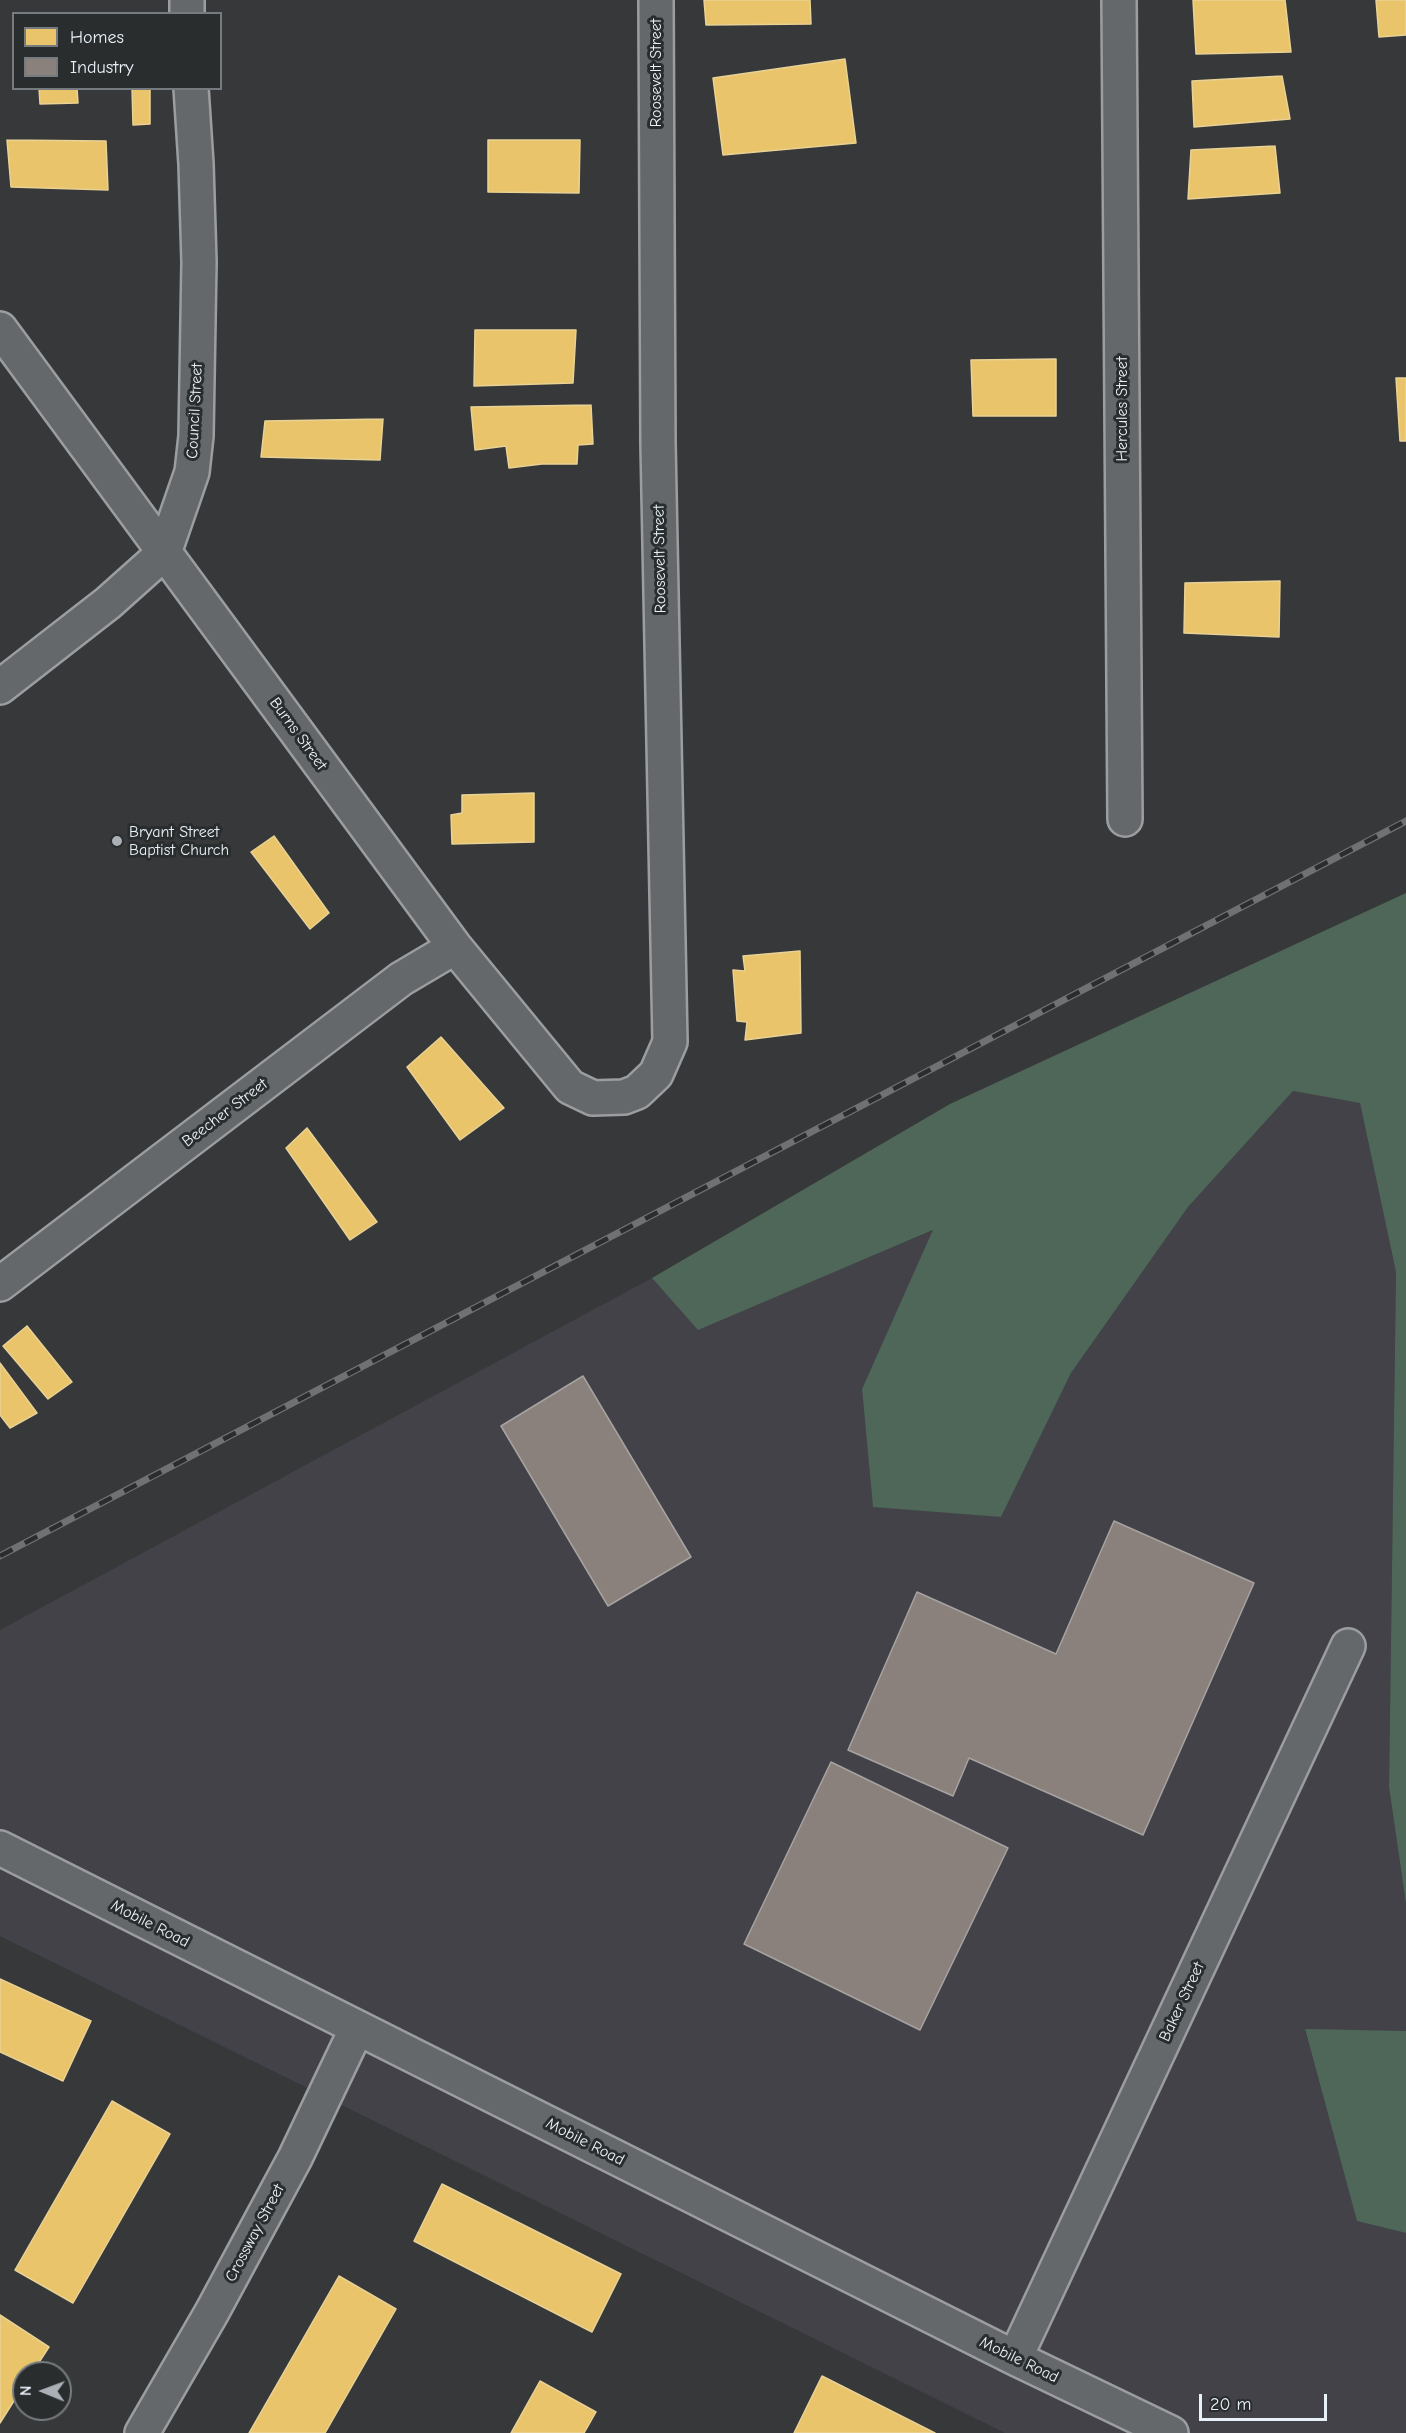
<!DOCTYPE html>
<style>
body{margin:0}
#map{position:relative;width:1406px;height:2433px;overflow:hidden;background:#37383a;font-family:"Comic Neue",sans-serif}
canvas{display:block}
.legend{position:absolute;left:12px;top:12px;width:210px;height:78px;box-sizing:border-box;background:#2a2d2e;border:2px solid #767b7f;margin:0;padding:8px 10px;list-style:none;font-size:18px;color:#e8f1f8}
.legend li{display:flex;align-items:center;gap:12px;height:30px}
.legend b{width:30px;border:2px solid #767b7f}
.north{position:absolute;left:12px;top:2361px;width:60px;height:60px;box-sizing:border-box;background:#2a2d2e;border:2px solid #767b7f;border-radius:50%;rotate:271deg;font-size:16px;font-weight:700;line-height:24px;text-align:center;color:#e8f1f8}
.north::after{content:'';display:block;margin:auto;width:21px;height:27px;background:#aab0b6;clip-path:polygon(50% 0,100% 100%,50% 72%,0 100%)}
.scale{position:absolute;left:1199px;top:2394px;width:128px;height:27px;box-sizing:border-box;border:3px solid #e8f1f8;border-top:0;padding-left:8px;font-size:18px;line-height:21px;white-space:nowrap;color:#e8f1f8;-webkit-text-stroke:4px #2a2d2e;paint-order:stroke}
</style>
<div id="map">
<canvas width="1406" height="2433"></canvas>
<ul class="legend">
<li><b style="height:16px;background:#e9c46a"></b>Homes</li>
<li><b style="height:16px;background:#8a817c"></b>Industry</li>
</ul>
<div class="north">N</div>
<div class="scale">20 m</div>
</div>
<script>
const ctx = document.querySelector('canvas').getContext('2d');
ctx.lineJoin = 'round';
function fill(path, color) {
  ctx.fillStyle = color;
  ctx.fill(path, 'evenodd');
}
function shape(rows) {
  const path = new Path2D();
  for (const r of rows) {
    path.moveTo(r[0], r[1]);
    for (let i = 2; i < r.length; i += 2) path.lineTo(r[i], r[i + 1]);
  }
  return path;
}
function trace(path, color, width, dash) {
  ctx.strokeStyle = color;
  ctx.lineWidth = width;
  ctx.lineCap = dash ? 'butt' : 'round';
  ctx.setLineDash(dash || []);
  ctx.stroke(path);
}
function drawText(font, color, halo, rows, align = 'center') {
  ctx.font = font + ' "Comic Neue",sans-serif';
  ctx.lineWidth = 6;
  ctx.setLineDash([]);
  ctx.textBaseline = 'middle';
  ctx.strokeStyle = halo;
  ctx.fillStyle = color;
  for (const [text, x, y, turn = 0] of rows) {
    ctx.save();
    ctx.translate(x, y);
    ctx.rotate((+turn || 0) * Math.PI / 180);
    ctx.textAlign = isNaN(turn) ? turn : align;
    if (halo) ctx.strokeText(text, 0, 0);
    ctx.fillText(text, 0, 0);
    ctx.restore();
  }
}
fill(shape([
 [1293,1091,1360,1103,1396,1272,1389,1787,1406,1904,1406,2031,1305,2030,1357,2221,1406,2233,1406,2433,1005,2433,0,1936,0,1630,652,1278,698,1329,934,1230,862,1389,873,1506,1001,1517,1071,1373,1188,1207]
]), '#434249');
fill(shape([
 [1406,893,1406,1904,1389,1787,1396,1272,1360,1103,1293,1091,1188,1207,1071,1373,1001,1517,873,1507,862,1389,933,1230,698,1330,652,1278,950,1104],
 [1305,2029,1406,2031,1406,2233,1357,2221]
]), '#4f6758');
const homes = shape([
 [704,0,810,0,811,24,706,25,704,0],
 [1193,0,1285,0,1291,52,1196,54,1193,0],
 [1376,0,1406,0,1406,35,1379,37,1376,0],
 [845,59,856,143,723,155,713,78,845,59],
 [1282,76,1290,119,1194,127,1192,81,1282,76],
 [39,88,77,88,78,103,40,104,39,88],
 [132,88,150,88,150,124,133,125,132,88],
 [7,140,106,141,108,190,11,187,7,140],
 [488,140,580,140,579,193,488,192,488,140],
 [1275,146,1280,193,1188,199,1191,150,1275,146],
 [475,330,576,330,573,383,474,386,475,330],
 [1056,359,1056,416,973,416,971,360,1056,359],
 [1396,378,1406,378,1406,441,1400,441,1396,378],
 [591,405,593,444,578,445,577,464,542,464,509,468,506,446,475,450,471,407,591,405],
 [383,419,380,460,261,457,265,421,383,419],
 [1280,581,1279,637,1184,633,1185,583,1280,581],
 [534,793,534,842,452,844,451,815,462,813,462,795,534,793],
 [274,836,329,913,310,929,251,852,274,836],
 [800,951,801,1033,745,1040,747,1022,737,1021,733,970,745,971,743,956,800,951],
 [441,1037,504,1108,460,1140,407,1067,441,1037],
 [307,1128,377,1222,350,1240,286,1148,307,1128],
 [27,1326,72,1382,48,1399,3,1346,27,1326],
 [0,1363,37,1413,10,1428,0,1415,0,1363],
 [0,1979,91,2021,63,2081,0,2052,0,1979],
 [112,2101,170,2134,73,2303,15,2270,112,2101],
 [442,2184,621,2274,592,2332,414,2241,442,2184],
 [339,2276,396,2309,325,2433,249,2433,339,2276],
 [0,2315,49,2347,32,2373,24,2373,24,2385,0,2423,0,2315],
 [822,2376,935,2433,794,2433,822,2376],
 [540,2381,596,2412,584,2433,511,2433,540,2381]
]);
fill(homes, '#e9c46a');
trace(homes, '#e9d295', 1.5);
const industry = shape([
 [583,1376,691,1557,608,1606,501,1426,583,1376],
 [1114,1521,1254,1583,1143,1835,969,1758,953,1796,848,1750,917,1592,1056,1654,1114,1521],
 [831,1762,1008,1848,920,2030,744,1944,831,1762]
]);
fill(industry, '#8a817c');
trace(industry, '#a6a3a1', 1.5);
const minor = shape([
 [1119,0,1125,819],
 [187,14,187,0],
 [0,329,455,947,570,1087,593,1098,624,1097,637,1092,656,1074,670,1042,658,443,656,0],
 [0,687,108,603,164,553,192,472,196,436,199,262,196,164,191,88],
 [0,1284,401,979,455,947],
 [0,1848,1015,2358,1171,2433],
 [1015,2358,1348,1646],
 [142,2433,212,2312,295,2158,357,2028]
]);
trace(minor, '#9b9da0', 38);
trace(minor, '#65686b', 33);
const rail = shape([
 [0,1556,1406,821]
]);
trace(rail, '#6f7172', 7);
trace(rail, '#2a2d2e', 4.5, [14]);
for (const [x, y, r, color] of [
 [117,841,6,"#aab0b6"]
]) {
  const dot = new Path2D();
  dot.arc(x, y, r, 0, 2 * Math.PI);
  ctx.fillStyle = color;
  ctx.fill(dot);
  trace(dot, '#2a2d2e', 2);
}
drawText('16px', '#e8f1f8', '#2a2d2e', [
 ["Roosevelt Street",656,73,-90],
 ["Hercules Street",1122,409,-90],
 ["Council Street",195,411,-87],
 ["Roosevelt Street",660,559,-91],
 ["Burns Street",298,734,54],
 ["Beecher Street",225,1113,-37],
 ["Mobile Road",150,1924,27],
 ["Baker Street",1182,2002,-65],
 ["Mobile Road",585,2142,27],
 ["Crossway Street",255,2233,-62],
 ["Mobile Road",1019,2360,26]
]);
drawText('16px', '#e8f1f8', '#2a2d2e', [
 ["Bryant Street",129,832],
 ["Baptist Church",129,850]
], 'left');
</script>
